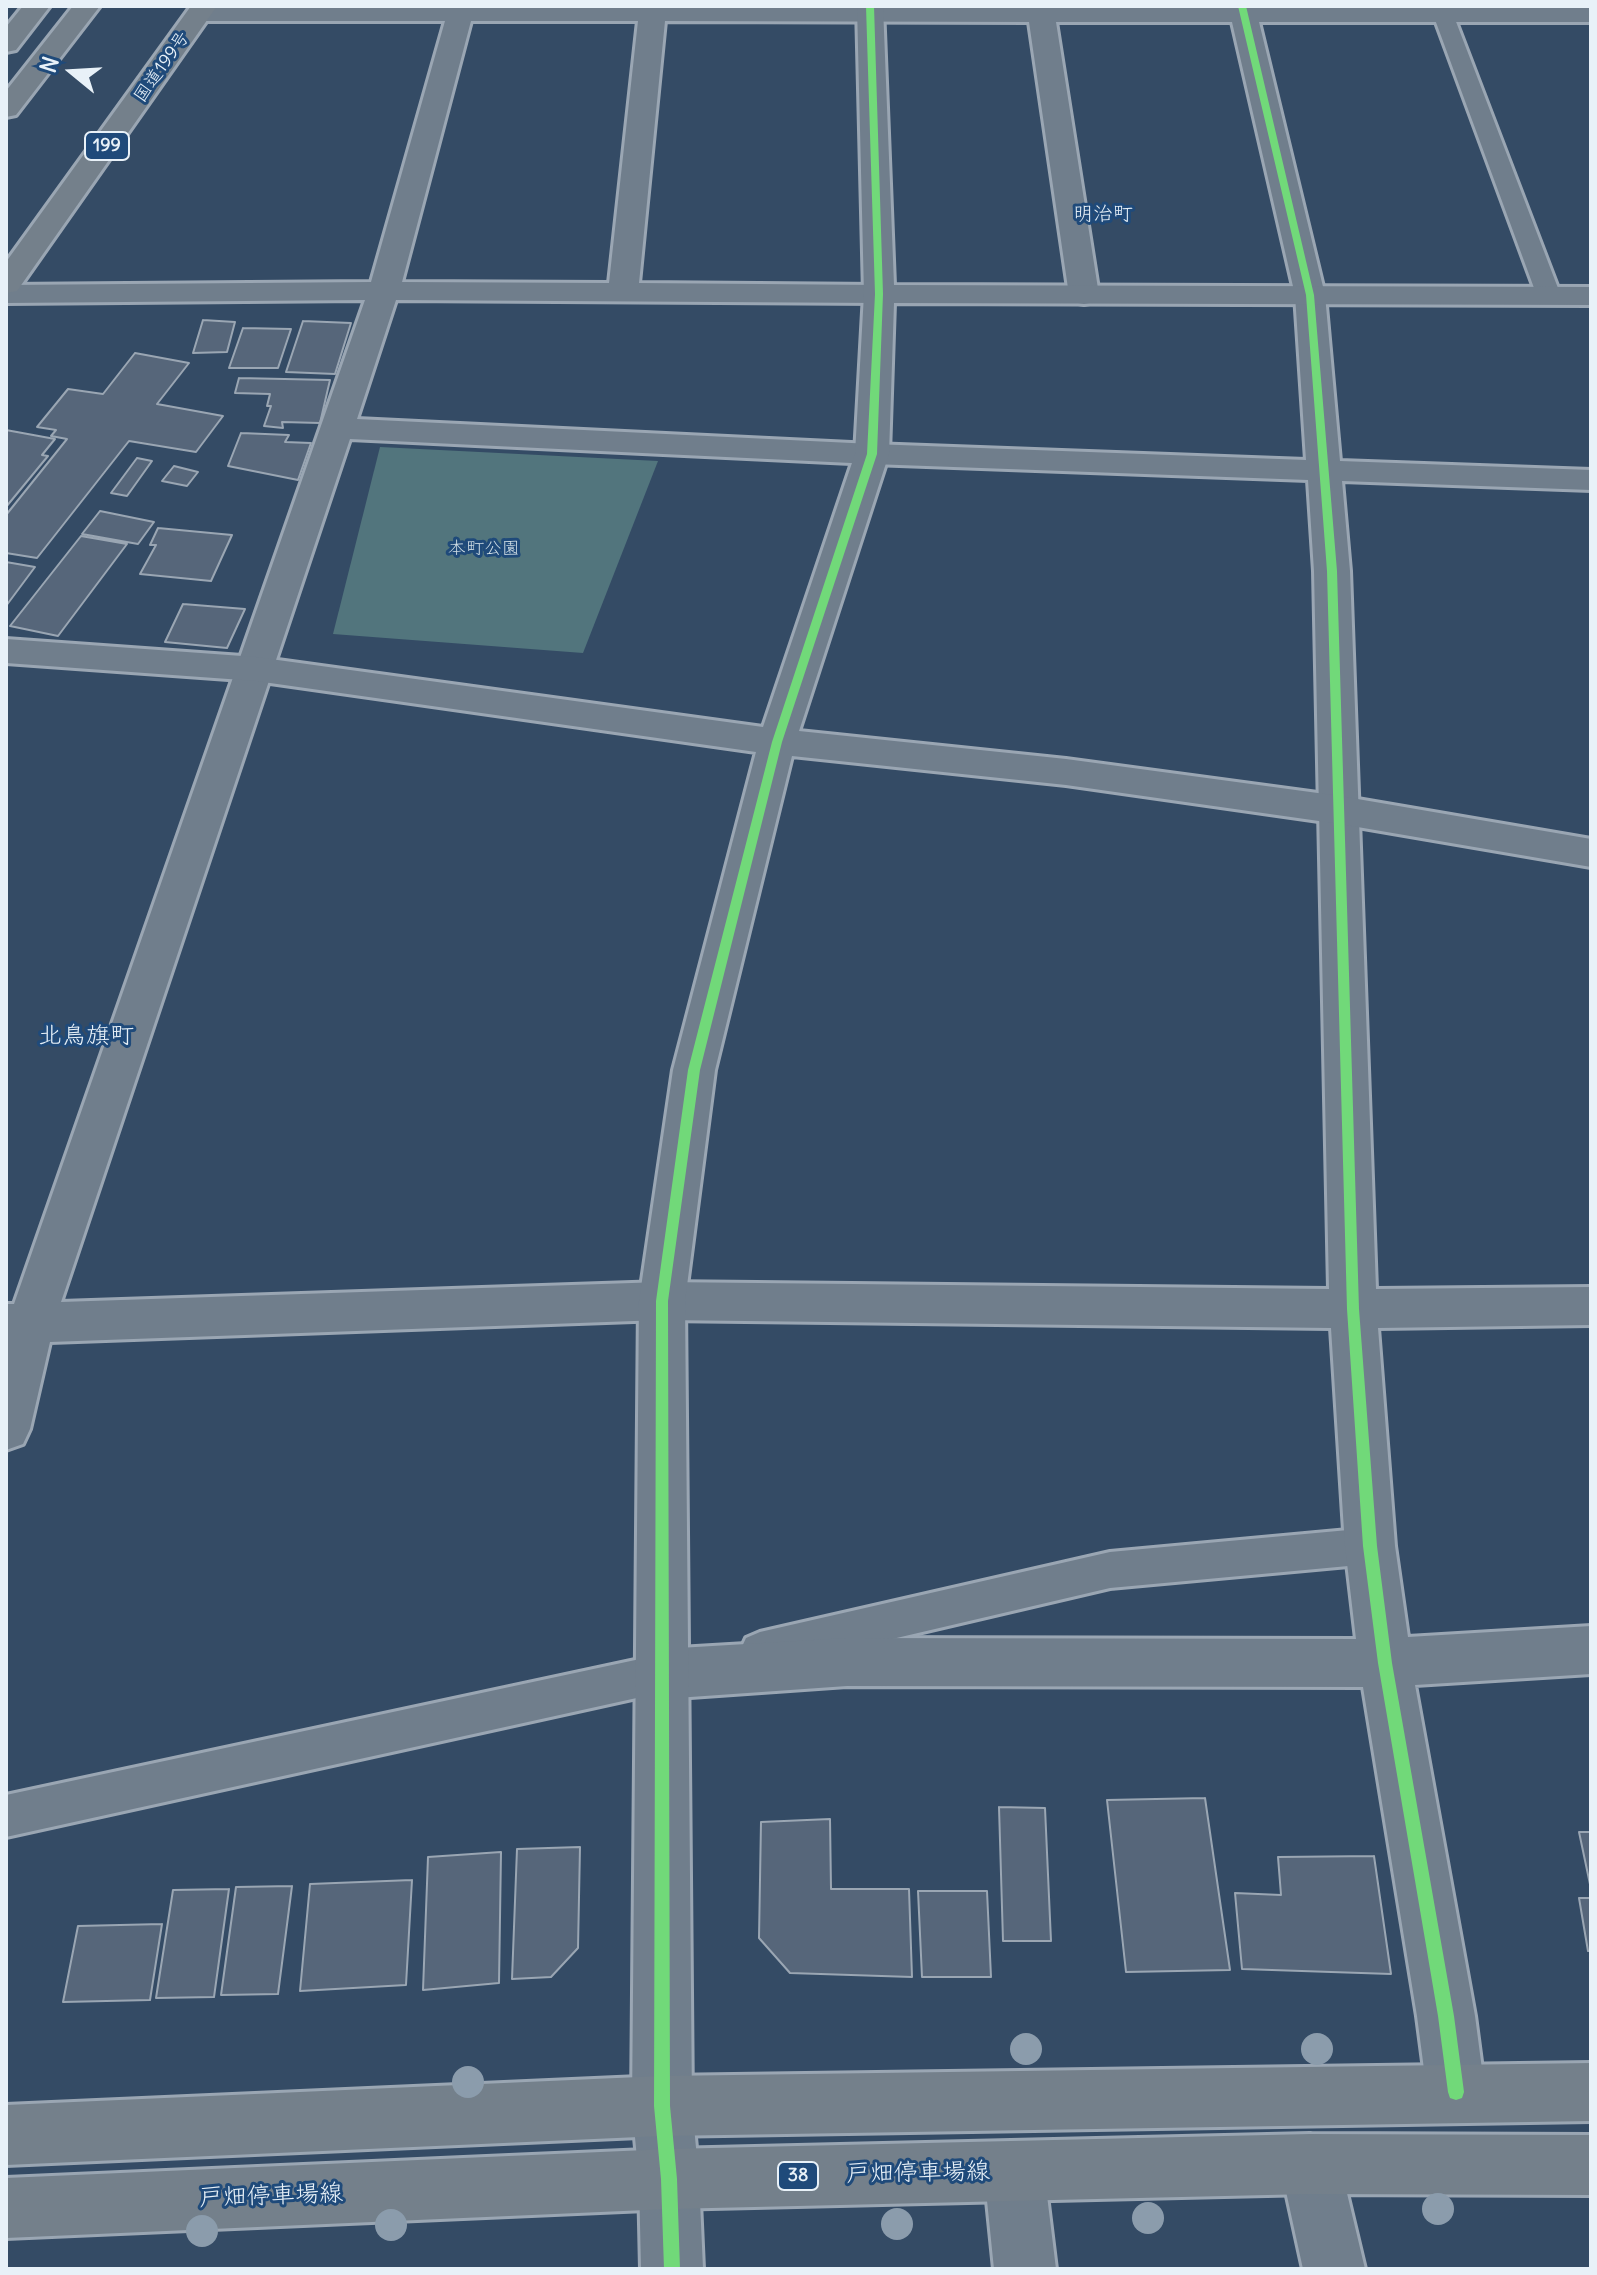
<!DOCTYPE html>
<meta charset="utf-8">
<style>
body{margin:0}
#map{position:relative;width:1597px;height:2275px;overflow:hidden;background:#344b65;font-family:Delius,sans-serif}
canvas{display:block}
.frame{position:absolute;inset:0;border:8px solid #e8f1f8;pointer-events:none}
.north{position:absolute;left:32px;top:32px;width:80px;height:80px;-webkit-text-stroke:6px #1f4a7a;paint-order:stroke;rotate:288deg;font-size:22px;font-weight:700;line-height:32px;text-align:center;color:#e8f1f8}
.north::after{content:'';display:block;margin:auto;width:28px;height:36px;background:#e8f1f8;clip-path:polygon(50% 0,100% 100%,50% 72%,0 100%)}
</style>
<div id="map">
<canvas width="1597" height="2275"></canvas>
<div class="frame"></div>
<div class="north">N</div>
</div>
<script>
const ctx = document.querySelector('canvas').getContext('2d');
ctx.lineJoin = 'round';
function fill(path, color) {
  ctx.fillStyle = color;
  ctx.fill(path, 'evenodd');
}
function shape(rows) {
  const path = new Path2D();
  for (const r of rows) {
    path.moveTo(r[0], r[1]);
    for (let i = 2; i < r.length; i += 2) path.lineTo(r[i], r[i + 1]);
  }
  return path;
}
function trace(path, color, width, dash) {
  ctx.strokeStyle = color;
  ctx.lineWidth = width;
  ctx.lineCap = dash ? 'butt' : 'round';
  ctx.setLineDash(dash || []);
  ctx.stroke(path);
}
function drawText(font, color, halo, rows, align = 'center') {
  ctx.font = font + ' Delius,"Klee One",sans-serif';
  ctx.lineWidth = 6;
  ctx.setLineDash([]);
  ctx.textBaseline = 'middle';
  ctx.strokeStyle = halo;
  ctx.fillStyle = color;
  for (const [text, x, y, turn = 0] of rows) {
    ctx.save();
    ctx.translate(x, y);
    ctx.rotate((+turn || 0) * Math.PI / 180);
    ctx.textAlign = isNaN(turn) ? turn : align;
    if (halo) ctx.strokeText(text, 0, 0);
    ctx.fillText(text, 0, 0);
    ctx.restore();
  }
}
fill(shape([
 [380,447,658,461,583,653,333,634]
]), '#52757d');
const building = shape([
 [203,320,235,322,227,352,193,353,203,320],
 [303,321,351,323,335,374,286,372,303,321],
 [243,328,291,329,278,368,229,368,243,328],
 [135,353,189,363,157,404,223,416,196,452,129,441,37,558,6,553,6,515,67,439,51,436,56,430,37,427,68,389,103,394,135,353],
 [239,378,330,380,320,423,282,422,283,428,264,426,271,406,267,406,270,394,235,393,239,378],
 [6,430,55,439,42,455,48,456,6,507,6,430],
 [241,433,289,435,285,442,311,443,298,480,228,466,241,433],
 [137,458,152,461,127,496,111,493,137,458],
 [174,466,198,472,187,486,162,481,174,466],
 [100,511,154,522,138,544,82,534,100,511],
 [158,528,232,535,211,581,140,574,156,545,150,545,158,528],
 [81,536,127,544,58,636,10,626,81,536],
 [6,562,35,567,6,606,6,562],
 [183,604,245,609,227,648,165,642,183,604],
 [1205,1798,1230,1970,1126,1972,1107,1800,1205,1798],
 [999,1807,1045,1808,1051,1941,1003,1941,999,1807],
 [830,1819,831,1889,909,1889,912,1977,790,1973,759,1938,761,1822,830,1819],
 [1579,1832,1591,1832,1591,1889,1579,1832],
 [580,1847,578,1948,551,1977,512,1979,517,1849,580,1847],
 [501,1852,499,1983,423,1990,428,1857,501,1852],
 [1374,1856,1391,1974,1242,1969,1235,1893,1281,1895,1278,1857,1374,1856],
 [412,1880,406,1985,300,1991,310,1884,412,1880],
 [292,1886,278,1994,221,1995,236,1887,292,1886],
 [229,1889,214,1997,156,1998,173,1890,229,1889],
 [918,1891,987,1891,991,1977,922,1977,918,1891],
 [1579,1898,1591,1898,1591,1951,1588,1951,1579,1898],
 [162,1924,150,2000,63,2002,78,1926,162,1924]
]);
fill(building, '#56667a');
trace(building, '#9aa6b3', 2);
const service = shape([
 [1430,6,1450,6,1561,296,1557,301,1549,303,1541,301,1537,296,1430,6],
 [1370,1528,1384,1534,1389,1546,1384,1558,1370,1564,1110,1588,760,1670,746,1664,740,1651,746,1638,760,1632,1110,1552,1370,1528],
 [682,1650,696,1656,702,1669,696,1682,682,1688,6,1837,6,1795,682,1650]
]);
const minor = shape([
 [196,6,1591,6,1591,22,1259,22,1325,295,1340,461,1591,470,1591,490,1342,481,1350,571,1376,1289,1591,1287,1591,1325,1378,1328,1395,1546,1408,1637,1591,1626,1591,1674,1415,1685,1475,2016,1485,2092,1477,2113,1456,2121,1435,2113,1427,2092,1417,2016,1363,1687,847,1686,662,1699,643,1691,636,1674,643,1657,662,1649,847,1638,1356,1639,1345,1546,1331,1328,662,1320,50,1342,30,1429,23,1444,6,1450,6,1304,14,1304,365,300,6,303,6,285,371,282,445,21,200,21,191,19,187,13,196,6],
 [471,21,638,21,609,283,402,282,471,21],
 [665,21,1029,22,1069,295,1073,302,1084,304,1095,302,1099,295,1056,22,1232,22,1295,295,1306,460,872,444,357,419,396,300,879,303,890,301,894,294,890,287,879,285,639,283,665,21],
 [350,439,872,464,1308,480,1314,571,1329,1289,662,1282,61,1302,350,439],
 [1310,2134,1331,2143,1340,2164,1365,2269,1303,2269,1280,2164,1289,2143,1310,2134],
 [1014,2141,1035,2150,1044,2171,1056,2269,994,2269,984,2171,993,2150,1014,2141],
 [669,2149,690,2158,699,2179,703,2269,641,2269,639,2179,648,2158,669,2149]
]);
const tertiary = shape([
 [857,6,883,6,894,285,1591,287,1591,305,894,303,889,454,799,731,1066,759,1340,796,1591,839,1591,867,1340,824,1066,785,792,756,715,1070,685,1301,692,2106,699,2179,690,2200,669,2209,648,2200,639,2179,632,2106,639,1301,673,1070,756,752,256,681,6,663,6,639,256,657,763,727,855,454,864,294,857,6]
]);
const primary = shape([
 [1591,2063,1591,2121,662,2136,6,2165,6,2105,662,2076,1591,2063],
 [1310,2134,1591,2135,1591,2195,1310,2194,669,2209,6,2238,6,2178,669,2149,1310,2134]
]);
const trunk = shape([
 [23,6,50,6,16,50,6,52,6,27,23,6],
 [73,6,100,6,16,115,6,117,6,91,73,6],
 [191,6,217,6,17,291,6,293,6,262,191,6]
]);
trace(service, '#9aa6b3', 6);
trace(minor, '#9aa6b3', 6);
trace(tertiary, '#9aa6b3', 6);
trace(primary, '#9aa6b3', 6);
trace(trunk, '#9aa6b3', 6);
fill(service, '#707e8c');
fill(minor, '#707e8c');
fill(tertiary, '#707e8c');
fill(primary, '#74808b');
fill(trunk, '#74808b');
fill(shape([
 [866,6,874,6,883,294,877,454,782,742,700,1070,668,1301,670,2106,677,2179,680,2269,664,2269,661,2179,654,2106,656,1301,688,1070,772,742,867,454,875,294,866,6],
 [1238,6,1246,6,1314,295,1337,571,1359,1309,1377,1546,1392,1663,1454,2016,1464,2092,1462,2098,1456,2100,1450,2098,1448,2092,1438,2016,1378,1663,1363,1546,1347,1309,1327,571,1306,295,1238,6]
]), '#71d979');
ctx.fillStyle = '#8b9cac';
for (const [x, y] of [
 [1026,2049],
 [1317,2049],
 [468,2082],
 [1438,2209],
 [1148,2218],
 [897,2224],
 [391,2225],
 [202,2231]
]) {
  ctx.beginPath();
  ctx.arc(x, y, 16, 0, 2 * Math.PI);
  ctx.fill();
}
drawText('18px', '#e8f1f8', '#1f4a7a', [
 ["国道199号",162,67,-55]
]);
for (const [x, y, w] of [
 [107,146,44],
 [798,2176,40]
]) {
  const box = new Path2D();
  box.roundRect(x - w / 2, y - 14, w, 28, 6);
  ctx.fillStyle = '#1f4a7a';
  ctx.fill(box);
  trace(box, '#e8f1f8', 2);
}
drawText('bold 18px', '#e8f1f8', null, [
 ["199",107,146],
 ["38",798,2176]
]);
drawText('18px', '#d2dfe6', '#1f4a7a', [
 ["本町公園",484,549]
]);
drawText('20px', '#e8f1f8', '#1f4a7a', [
 ["明治町",1103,214]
]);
drawText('24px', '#e8f1f8', '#1f4a7a', [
 ["北鳥旗町",86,1036]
]);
drawText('24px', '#e8f1f8', '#1f4a7a', [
 ["戸畑停車場線",918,2173,-1],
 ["戸畑停車場線",271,2196,-2]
]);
</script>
